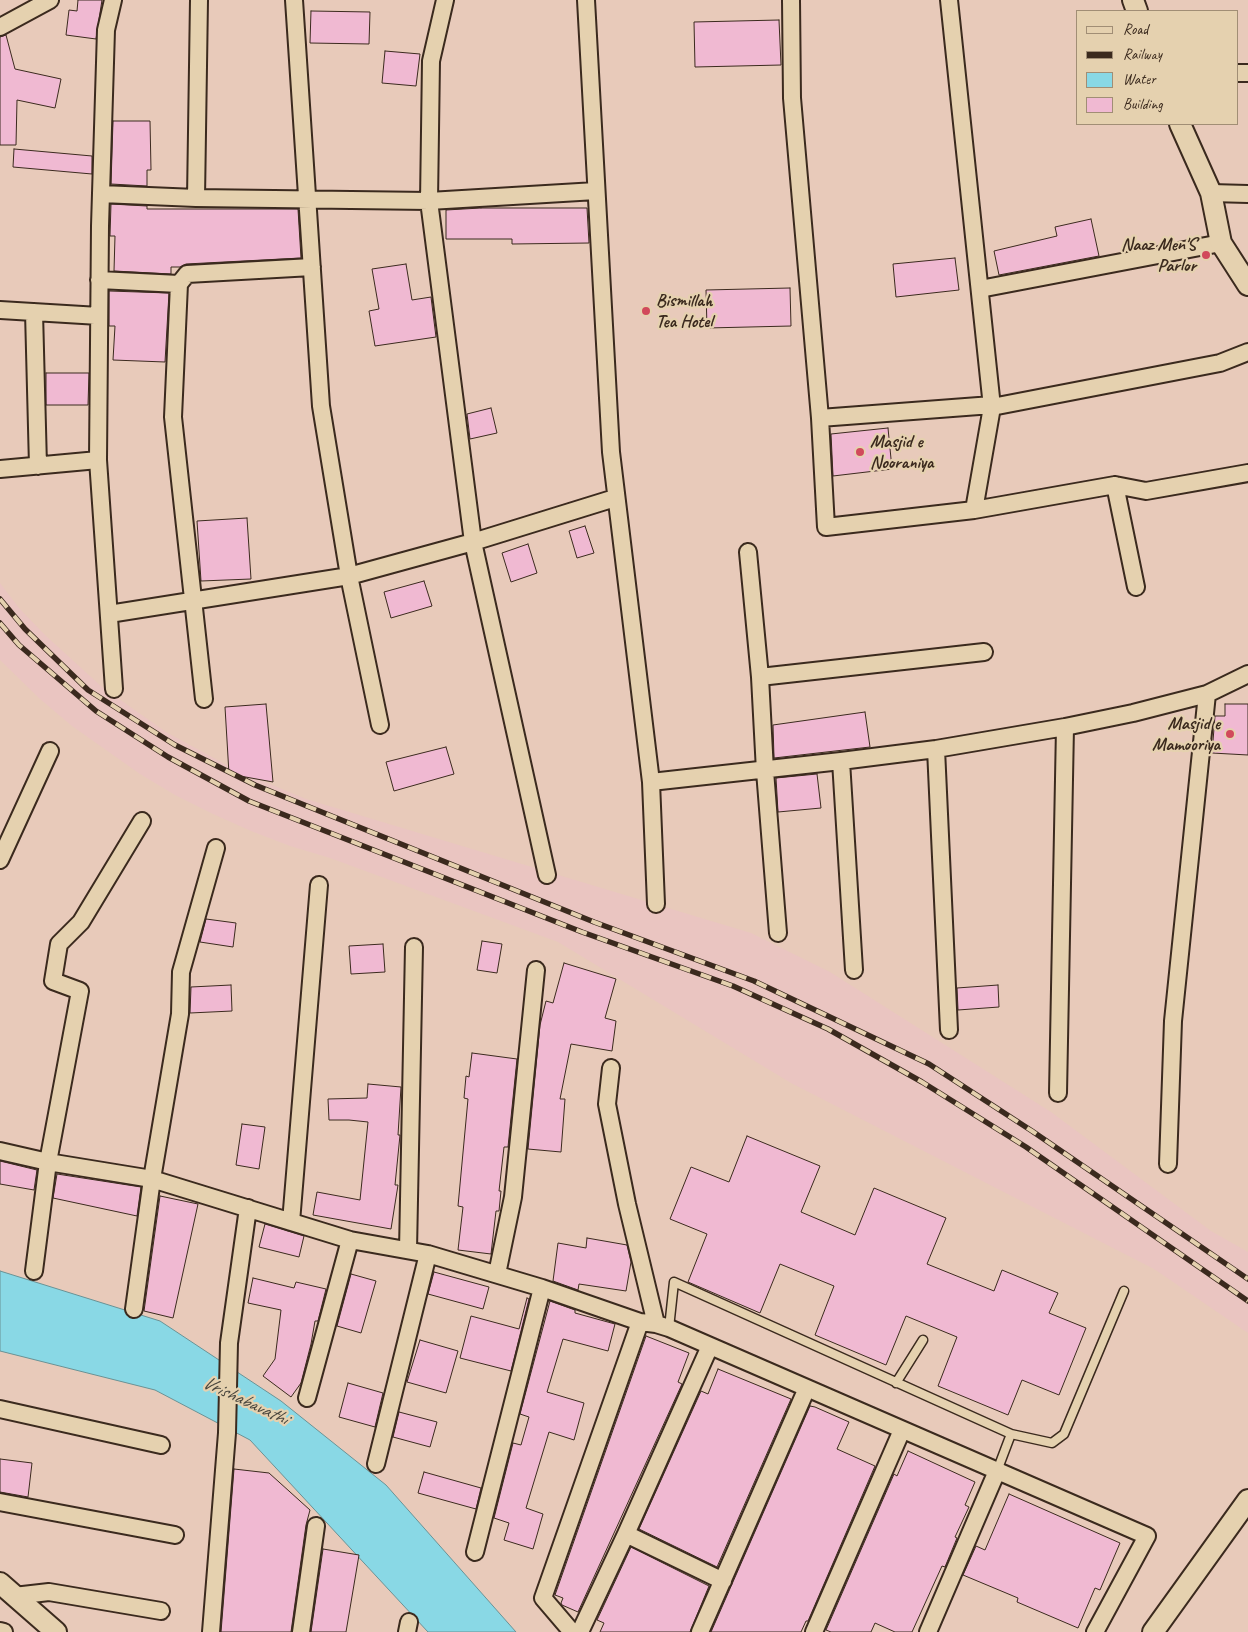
<!DOCTYPE html>
<style>
body{margin:0}
#map{position:relative;width:1248px;height:1632px;overflow:hidden;background:#e8caba;font-family:Caveat,sans-serif}
canvas{display:block}
.legend{position:absolute;left:1076px;top:10px;width:162px;height:115px;box-sizing:border-box;background:#e5d1af;border:1px solid #a18e75;margin:0;padding:6px 9px;list-style:none;font-size:15px;color:#3b2a1e}
.legend li{display:flex;align-items:center;gap:10px;height:25px}
.legend b{width:25px;border:1px solid #a18e75}
</style>
<div id="map">
<canvas width="1248" height="1632"></canvas>
<ul class="legend">
<li><b style="height:6px;background:#e5d1af"></b>Road</li>
<li><b style="height:6px;background:#3b2a1e"></b>Railway</li>
<li><b style="height:14px;background:#89d8e5"></b>Water</li>
<li><b style="height:14px;background:#f0b9d2"></b>Building</li>
</ul>
</div>
<script>
const ctx = document.querySelector('canvas').getContext('2d');
ctx.lineJoin = 'round';
function fill(path, color) {
  ctx.fillStyle = color;
  ctx.fill(path, 'evenodd');
}
function shape(rows) {
  const path = new Path2D();
  for (const r of rows) {
    path.moveTo(r[0], r[1]);
    for (let i = 2; i < r.length; i += 2) path.lineTo(r[i], r[i + 1]);
  }
  return path;
}
function trace(path, color, width, dash) {
  ctx.strokeStyle = color;
  ctx.lineWidth = width;
  ctx.lineCap = dash ? 'butt' : 'round';
  ctx.setLineDash(dash || []);
  ctx.stroke(path);
}
function drawText(font, color, halo, rows, align = 'center') {
  ctx.font = font + ' Caveat,sans-serif';
  ctx.lineWidth = 4.5;
  ctx.setLineDash([]);
  ctx.textBaseline = 'middle';
  ctx.strokeStyle = halo;
  ctx.fillStyle = color;
  for (const [text, x, y, turn = 0] of rows) {
    ctx.save();
    ctx.translate(x, y);
    ctx.rotate((+turn || 0) * Math.PI / 180);
    ctx.textAlign = isNaN(turn) ? turn : align;
    if (halo) ctx.strokeText(text, 0, 0);
    ctx.fillText(text, 0, 0);
    ctx.restore();
  }
}
fill(shape([
 [0,583,19,608,45,635,102,687,166,732,234,769,306,799,751,933,830,972,1051,1112,1211,1231,1248,1252,1248,1333,1154,1269,791,1083,558,942,330,858,290,846,251,831,213,814,175,795,140,774,72,726,40,699,0,660]
]), '#eac5c1');
const water = shape([
 [0,1271,160,1321,281,1401,386,1485,516,1632,428,1632,250,1440,155,1390,0,1351,0,1271]
]);
fill(water, '#89d8e5');
trace(water, '#6a9295', 1);
const building = shape([
 [78,0,102,0,96,39,66,35,69,10,77,11,78,0],
 [311,11,370,12,369,44,310,43,311,11],
 [779,20,781,65,695,67,694,22,779,20],
 [6,35,15,69,61,79,55,108,17,100,16,145,0,145,0,37,6,35],
 [385,51,420,54,416,86,382,83,385,51],
 [113,121,150,121,151,170,147,170,147,186,111,184,113,121],
 [14,149,92,156,92,174,13,167,14,149],
 [111,204,147,206,147,209,298,209,301,258,186,264,180,267,171,267,171,274,114,271,115,236,110,236,111,204],
 [481,208,587,208,589,243,512,244,512,239,446,239,446,210,481,208],
 [1091,219,1099,256,999,275,994,251,1057,236,1055,227,1091,219],
 [955,258,959,290,896,297,893,264,955,258],
 [406,264,412,300,431,297,436,337,375,346,369,311,379,309,372,269,406,264],
 [790,288,791,326,707,328,706,290,790,288],
 [109,291,169,293,165,362,113,360,115,326,109,326,109,291],
 [46,373,89,373,88,405,46,405,46,373],
 [491,408,497,433,470,439,467,414,491,408],
 [888,428,892,469,833,476,831,434,888,428],
 [247,518,251,579,201,581,197,521,247,518],
 [585,526,594,553,577,558,569,531,585,526],
 [528,544,537,573,511,582,502,553,528,544],
 [424,581,432,606,391,618,384,592,424,581],
 [266,704,273,782,229,774,225,707,266,704],
 [1225,704,1248,704,1248,755,1212,753,1215,716,1225,716,1225,704],
 [865,712,870,747,774,758,773,725,865,712],
 [446,747,454,774,394,791,386,762,446,747],
 [817,774,821,808,778,812,776,778,817,774],
 [206,919,236,923,233,947,200,942,206,919],
 [482,941,502,944,497,973,477,970,482,941],
 [383,944,385,972,351,974,349,946,383,944],
 [564,963,616,979,605,1018,616,1021,612,1051,571,1044,560,1099,565,1099,561,1152,528,1149,540,1025,546,1001,553,1003,564,963],
 [231,985,232,1011,190,1013,191,987,231,985],
 [998,985,999,1007,958,1010,957,988,998,985],
 [472,1053,517,1059,508,1147,504,1147,499,1191,501,1191,499,1211,496,1211,491,1254,458,1250,463,1207,458,1206,468,1099,464,1098,466,1076,469,1077,472,1053],
 [368,1084,401,1087,398,1135,400,1135,395,1185,398,1185,391,1229,313,1215,317,1192,360,1200,368,1122,349,1120,329,1120,328,1099,367,1098,368,1084],
 [242,1124,265,1127,259,1169,236,1165,242,1124],
 [747,1136,820,1166,801,1212,855,1235,874,1188,946,1218,927,1264,994,1291,1002,1270,1058,1293,1049,1313,1086,1328,1059,1395,1022,1380,1008,1415,938,1386,957,1337,906,1316,886,1365,815,1335,834,1286,780,1264,760,1313,688,1282,707,1234,670,1219,691,1167,729,1182,747,1136],
 [0,1161,37,1170,34,1190,0,1184,0,1161],
 [57,1174,141,1187,137,1216,53,1198,57,1174],
 [160,1196,198,1204,173,1318,144,1311,160,1196],
 [265,1224,304,1236,299,1257,259,1247,265,1224],
 [587,1238,627,1245,631,1262,626,1291,579,1284,578,1290,553,1281,558,1243,586,1248,587,1238],
 [434,1272,489,1287,483,1309,428,1294,434,1272],
 [351,1274,376,1281,361,1333,337,1326,351,1274],
 [253,1278,294,1288,296,1282,326,1289,318,1321,315,1321,311,1344,301,1383,291,1397,263,1376,275,1359,281,1310,248,1303,253,1278],
 [527,1298,529,1299,511,1371,460,1358,471,1316,519,1329,527,1298],
 [550,1301,575,1310,575,1313,615,1324,608,1351,563,1339,547,1392,584,1403,574,1440,549,1432,526,1508,543,1514,533,1549,504,1540,509,1523,494,1518,513,1443,521,1445,529,1417,520,1414,550,1301],
 [646,1336,689,1353,678,1382,682,1384,578,1612,562,1605,561,1603,563,1598,555,1595,646,1336],
 [420,1340,458,1351,446,1393,407,1382,420,1340],
 [718,1369,791,1399,717,1567,639,1529,701,1391,708,1394,718,1369],
 [348,1383,383,1393,375,1427,339,1417,348,1383],
 [810,1406,815,1407,849,1422,837,1449,875,1466,808,1621,806,1621,801,1632,711,1632,810,1406],
 [399,1412,437,1422,430,1447,393,1437,399,1412],
 [908,1451,975,1482,965,1505,969,1507,955,1537,957,1538,945,1567,942,1566,912,1632,895,1632,875,1623,871,1632,831,1632,826,1630,894,1474,897,1476,908,1451],
 [0,1459,32,1463,28,1497,0,1492,0,1459],
 [234,1469,269,1473,310,1510,306,1525,291,1632,221,1632,234,1469],
 [424,1472,481,1488,476,1509,418,1493,424,1472],
 [1009,1494,1120,1543,1100,1590,1095,1588,1078,1628,1017,1602,1018,1598,963,1575,976,1546,985,1550,1009,1494],
 [631,1547,709,1586,690,1632,600,1632,604,1623,597,1620,631,1547],
 [323,1549,359,1555,346,1632,311,1632,323,1549]
]);
fill(building, '#f0b9d2');
trace(building, '#3b2a1e', 1);
const service = shape([
 [669,1328,674,1282,1011,1434],
 [896,1383,923,1340],
 [997,1471,1011,1434,1052,1443,1064,1434,1124,1291]
]);
const minor = shape([
 [113,0,106,30,100,226,98,460,114,689],
 [294,0,321,406,349,576,380,725],
 [445,0,431,61,429,201,473,542,547,875],
 [586,0,611,452,651,782,656,904],
 [791,0,792,98,820,418,826,527,974,510,1115,485,1146,491,1248,473],
 [949,0,992,407,974,510],
 [0,27,50,0],
 [1237,73,1248,73],
 [1211,193,1248,194],
 [101,194,196,198,429,201,596,191],
 [196,198,199,0],
 [99,280,179,284],
 [980,289,1221,243],
 [0,310,99,316],
 [34,312,38,466],
 [820,418,992,405,992,407,1220,363,1248,352],
 [0,469,98,460],
 [1115,485,1136,587],
 [748,552,760,677,765,771,778,933],
 [109,614,349,576,473,542,615,498],
 [760,677,984,652],
 [204,699,173,417,179,284,187,274,312,267],
 [936,749,949,1030],
 [841,761,854,970],
 [651,782,841,761,936,749,1065,727,1133,713,1207,694,1248,674],
 [0,860,50,751],
 [611,1068,607,1104,627,1204,656,1324],
 [1058,1093,1065,727],
 [0,1151,48,1162,152,1179,350,1240,428,1254,542,1288,640,1322,656,1324,669,1328,1147,1536,1095,1632],
 [1168,1164,1173,1021,1207,694],
 [291,1222,319,885],
 [408,1250,414,947],
 [34,1271,48,1162,80,991,53,981,59,944,81,922,142,821],
 [497,1274,513,1197,536,970],
 [134,1309,152,1179,180,1014,181,972,216,848],
 [307,1398,350,1240],
 [0,1409,161,1445],
 [376,1464,428,1254],
 [0,1502,175,1535],
 [626,1534,723,1581],
 [475,1552,542,1288],
 [14,1596,49,1592,161,1611],
 [0,1631,4,1632],
 [211,1632,227,1433,229,1343,248,1208],
 [301,1632,316,1526],
 [407,1632,409,1622],
 [572,1632,543,1598,640,1322],
 [580,1632,626,1534,710,1346],
 [700,1632,807,1388],
 [814,1632,902,1430],
 [928,1632,997,1471]
]);
const tertiary = shape([
 [1133,0,1137,11],
 [1180,124,1211,193,1221,243,1248,285],
 [0,1583,56,1632],
 [1153,1632,1248,1500]
]);
trace(service, '#3b2a1e', 11);
trace(minor, '#3b2a1e', 20);
trace(tertiary, '#3b2a1e', 24);
trace(service, '#e5d1af', 8);
trace(minor, '#e5d1af', 16);
trace(tertiary, '#e5d1af', 20);
const rail = shape([
 [0,599,25,629,88,690,175,745,255,785,339,819,594,922,754,981,929,1064,1032,1131,1248,1279],
 [0,623,19,645,96,711,168,757,249,801,582,932,733,986,828,1029,922,1082,1026,1147,1248,1301]
]);
trace(rail, '#3b2a1e', 5.5);
trace(rail, '#e5d1af', 4, [11]);
for (const [x, y, r, color] of [
 [1206,255,5,"#d1495b"],
 [646,311,5,"#d1495b"],
 [860,452,5,"#d1495b"],
 [1230,734,5,"#d1495b"]
]) {
  const dot = new Path2D();
  dot.arc(x, y, r, 0, 2 * Math.PI);
  ctx.fillStyle = color;
  ctx.fill(dot);
  trace(dot, '#e5d1af', 2);
}
drawText('bold 18px', '#3b2a1e', '#e5d1af', [
 ["Naaz Men'S",1196,245],
 ["Parlor",1196,266],
 ["Bismillah",656,301,"left"],
 ["Tea Hotel",656,322,"left"],
 ["Masjid e",870,442,"left"],
 ["Nooraniya",870,463,"left"],
 ["Masjid e",1220,724],
 ["Mamooriya",1220,745]
], 'right');
drawText('italic 19px', '#47443c', '#e5d1af', [
 ["Vrishabavathi",245,1401,25]
]);
</script>
